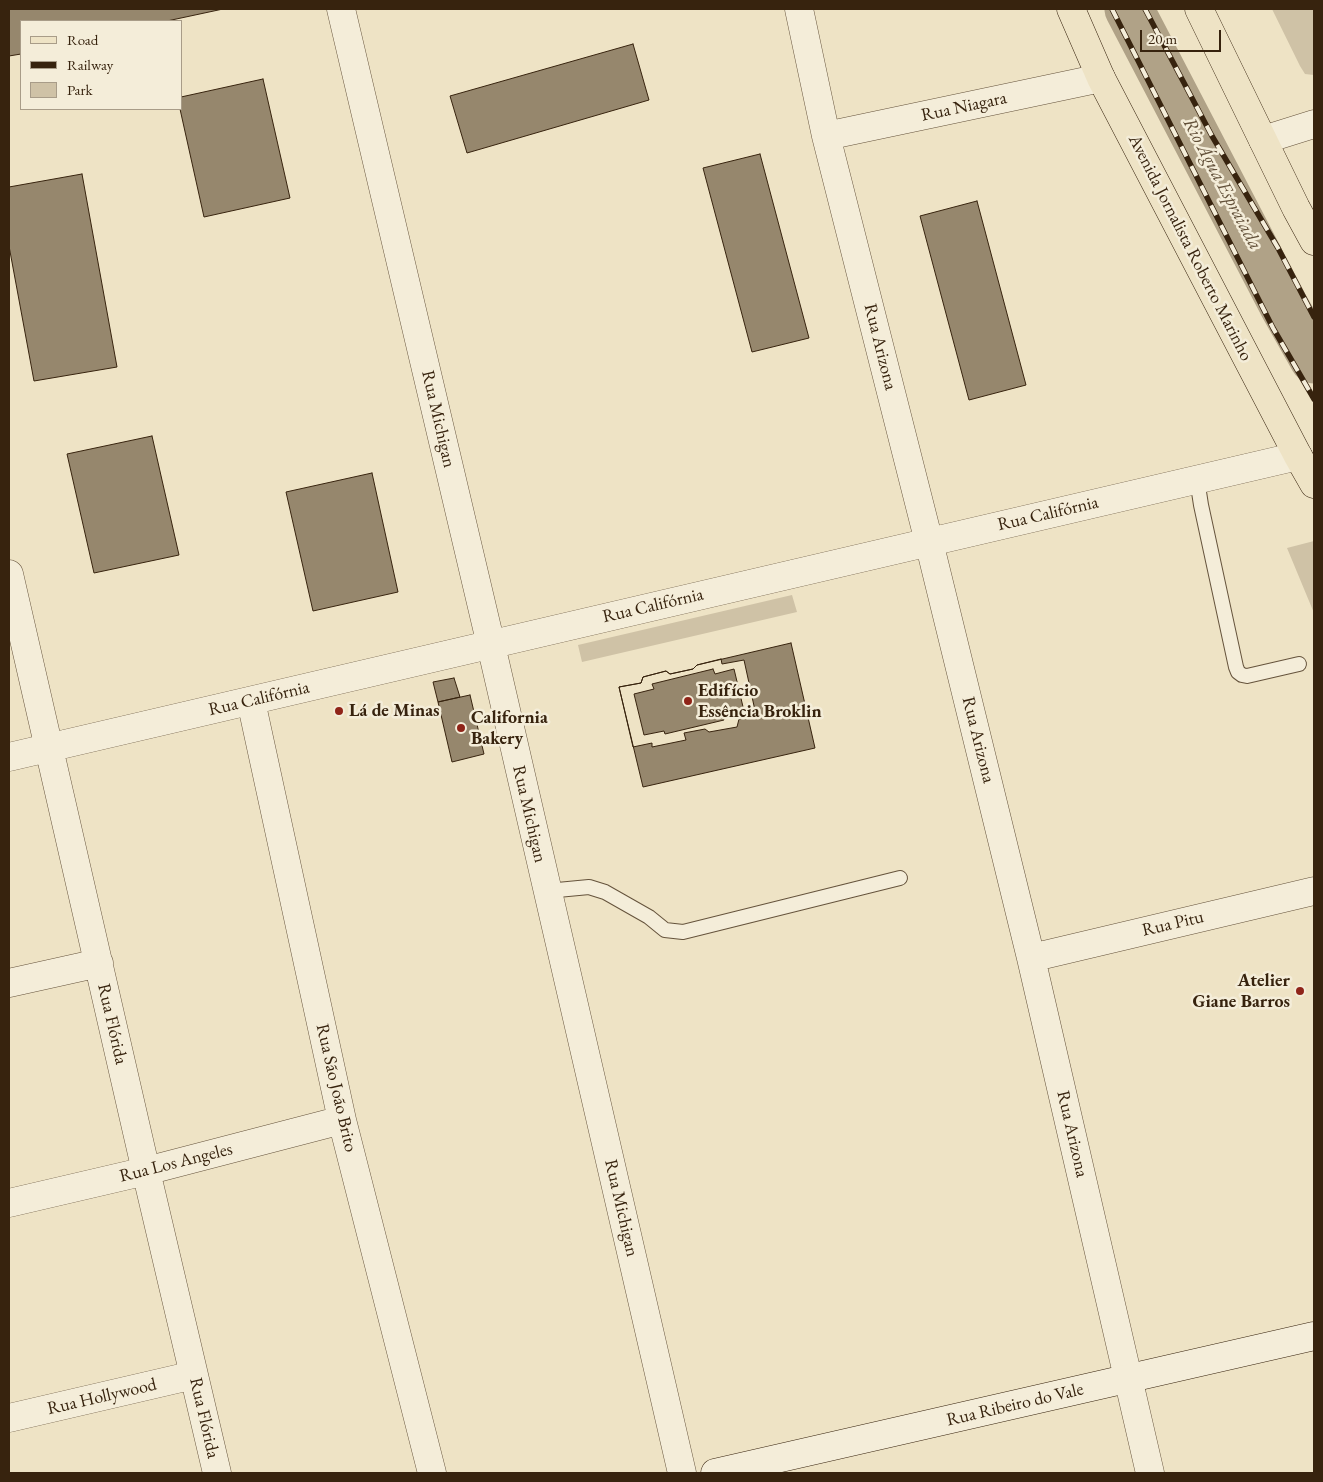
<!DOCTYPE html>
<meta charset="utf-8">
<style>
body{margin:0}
#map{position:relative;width:1323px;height:1482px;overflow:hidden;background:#eee3c5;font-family:"EB Garamond",serif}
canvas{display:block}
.frame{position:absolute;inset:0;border:10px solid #37230e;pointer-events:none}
.legend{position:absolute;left:20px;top:20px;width:162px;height:90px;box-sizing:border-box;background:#f4edd9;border:1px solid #a89c88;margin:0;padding:6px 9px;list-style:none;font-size:15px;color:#37230e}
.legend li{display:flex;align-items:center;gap:10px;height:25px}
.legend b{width:25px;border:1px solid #a89c88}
.scale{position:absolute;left:1140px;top:30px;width:81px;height:22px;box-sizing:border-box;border:2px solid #37230e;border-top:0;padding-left:6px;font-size:15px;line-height:18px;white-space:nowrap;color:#37230e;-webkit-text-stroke:4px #f4edd9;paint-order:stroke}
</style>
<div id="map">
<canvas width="1323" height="1482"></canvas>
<div class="frame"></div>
<ul class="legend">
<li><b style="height:6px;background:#eee3c5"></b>Road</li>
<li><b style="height:6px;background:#37230e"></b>Railway</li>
<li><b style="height:14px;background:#cfc2a6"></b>Park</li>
</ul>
<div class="scale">20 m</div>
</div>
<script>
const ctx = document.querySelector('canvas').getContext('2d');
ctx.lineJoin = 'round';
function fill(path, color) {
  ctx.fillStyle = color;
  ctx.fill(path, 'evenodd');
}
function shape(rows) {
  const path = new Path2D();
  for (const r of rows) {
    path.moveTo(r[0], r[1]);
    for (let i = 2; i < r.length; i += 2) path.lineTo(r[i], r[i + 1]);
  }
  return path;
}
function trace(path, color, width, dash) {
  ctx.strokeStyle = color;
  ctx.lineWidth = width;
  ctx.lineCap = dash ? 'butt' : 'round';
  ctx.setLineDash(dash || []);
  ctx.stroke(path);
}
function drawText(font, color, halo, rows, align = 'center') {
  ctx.font = font + ' "EB Garamond",serif';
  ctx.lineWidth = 5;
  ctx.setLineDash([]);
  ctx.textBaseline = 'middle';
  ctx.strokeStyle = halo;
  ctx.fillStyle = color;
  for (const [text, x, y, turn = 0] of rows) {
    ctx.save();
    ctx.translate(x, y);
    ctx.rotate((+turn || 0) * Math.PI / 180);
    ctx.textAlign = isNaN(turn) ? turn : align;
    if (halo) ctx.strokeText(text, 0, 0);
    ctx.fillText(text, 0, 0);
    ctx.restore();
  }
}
fill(shape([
 [1272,9,1314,9,1314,75,1305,74,1300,66],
 [1314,541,1314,613,1287,548],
 [792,595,797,612,582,662,578,645]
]), '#cfc2a6');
trace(shape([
 [1129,9,1284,306,1314,359]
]), '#b0a287', 49);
const building = shape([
 [9,9,223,9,167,21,21,21,21,54,9,56,9,9],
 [633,44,649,100,467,153,450,96,633,44],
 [263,79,290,198,204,217,180,109,181,109,181,97,263,79],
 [760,154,809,338,752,352,703,168,760,154],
 [82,174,117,367,34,381,9,246,9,187,82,174],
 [977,201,1026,385,969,400,920,216,977,201],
 [152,436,179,555,94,573,67,454,152,436],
 [372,473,398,592,313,611,286,492,372,473],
 [791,643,815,748,643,787,619,687,641,683,643,677,666,671,670,674,693,669,697,665,791,643],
 [721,659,722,664,744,660,756,715,739,719,737,727,709,732,705,729,684,733,686,740,652,747,652,743,633,747,619,687,641,683,643,677,666,671,670,674,693,669,697,665,721,659],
 [713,669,715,674,734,669,744,711,723,717,724,720,665,734,664,731,644,735,634,694,654,689,652,684,713,669],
 [454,678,460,697,438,702,433,682,454,678],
 [470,695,484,754,452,762,438,702,470,695]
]);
fill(building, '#96876d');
trace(building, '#37230e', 1);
const lane = shape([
 [1197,479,1201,505,1236,667,1238,672,1242,675,1247,676,1299,664],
 [547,891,589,887,605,892,649,917,665,930,683,932,900,878]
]);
const street = shape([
 [341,9,491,645,682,1473],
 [799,9,826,136,929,542,1031,958,1150,1473],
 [826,136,1101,78],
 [1263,140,1314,124],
 [9,574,146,1171,217,1473],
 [251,701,342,1120,432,1473],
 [9,757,1298,456],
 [1031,958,1314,891],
 [9,983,99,963],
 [9,1203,146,1171,342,1120],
 [9,1418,194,1375]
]);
const secondary = shape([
 [715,1473,1314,1336]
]);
const primary = shape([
 [1071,9,1101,78,1298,456,1314,484],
 [1199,9,1296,208,1314,241]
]);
trace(lane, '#65533c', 16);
trace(street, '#65533c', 29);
trace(secondary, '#37230e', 29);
trace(primary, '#37230e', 29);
trace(lane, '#f4edd9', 14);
trace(street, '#f4edd9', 28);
trace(secondary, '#f4edd9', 28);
trace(primary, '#eee3c5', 28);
const rail = shape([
 [1112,9,1273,328,1314,399],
 [1145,9,1212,136,1278,248,1314,317]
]);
trace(rail, '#37230e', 5.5);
trace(rail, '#f4edd9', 4, [11]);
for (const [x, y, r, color] of [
 [688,701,5,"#8f2418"],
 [339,711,5,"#8f2418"],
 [461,728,5,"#8f2418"],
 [1300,991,5,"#8f2418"]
]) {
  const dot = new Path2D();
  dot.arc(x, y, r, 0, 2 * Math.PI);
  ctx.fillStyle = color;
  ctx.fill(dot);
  trace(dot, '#f4edd9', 2);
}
drawText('18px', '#37230e', '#f4edd9', [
 ["Rua Niagara",964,107,-12],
 ["Avenida Jornalista Roberto Marinho",1190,248,63],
 ["Rua Arizona",880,347,76],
 ["Rua Michigan",438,419,77],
 ["Rua Califórnia",1048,514,-13],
 ["Rua Califórnia",653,606,-13],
 ["Rua Califórnia",259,699,-13],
 ["Rua Arizona",978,740,76],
 ["Rua Michigan",529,814,77],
 ["Rua Pitu",1173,924,-13],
 ["Rua Flórida",112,1024,77],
 ["Rua São João Brito",336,1088,77],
 ["Rua Arizona",1072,1134,77],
 ["Rua Los Angeles",176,1163,-14],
 ["Rua Michigan",621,1208,77],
 ["Rua Hollywood",102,1397,-13],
 ["Rua Ribeiro do Vale",1015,1405,-13],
 ["Rua Flórida",204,1418,77]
]);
drawText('bold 18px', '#37230e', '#f4edd9', [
 ["Edifício",698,691],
 ["Essência Broklin",698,712],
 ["Lá de Minas",349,711],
 ["California",471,718],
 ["Bakery",471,739],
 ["Atelier",1290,981,"right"],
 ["Giane Barros",1290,1002,"right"]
], 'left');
drawText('italic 19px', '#614f38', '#f4edd9', [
 ["Rio Água Espraiada",1222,184,62]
]);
</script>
